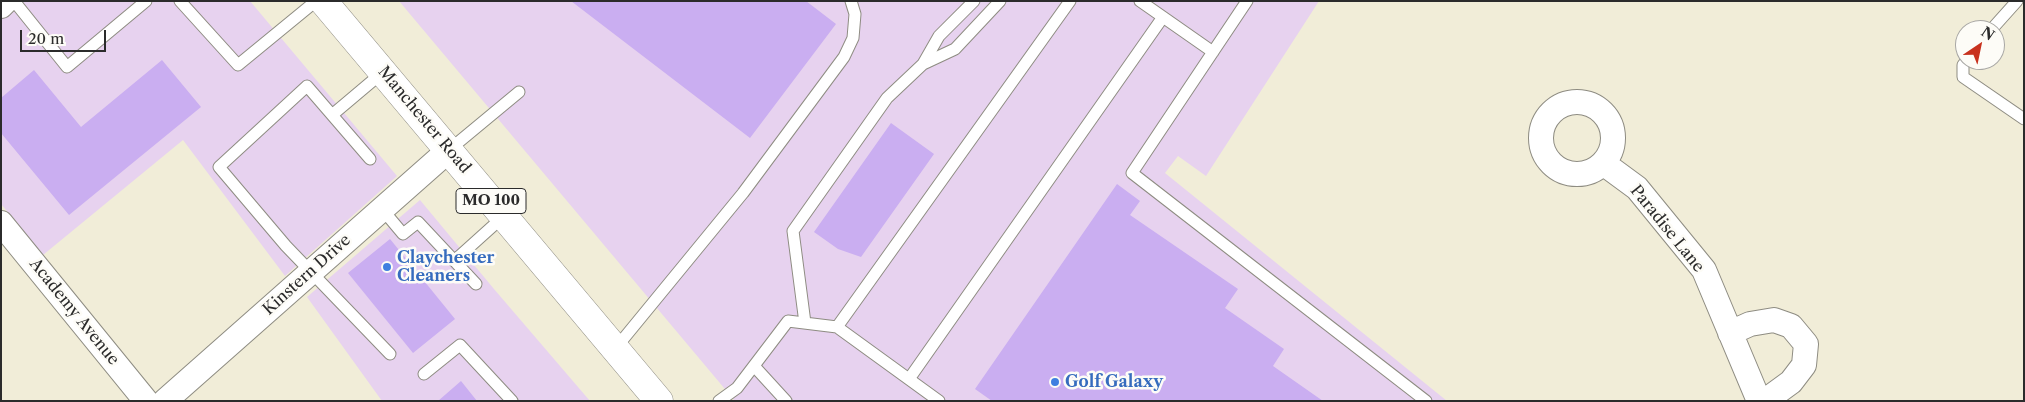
<!DOCTYPE html>
<style>
body{margin:0}
#map{position:relative;width:2025px;height:402px;overflow:hidden;background:#f1edd8;font-family:"Libre Caslon Text",serif}
canvas{display:block}
.frame{position:absolute;inset:0;border:2px solid #2b2b2b;pointer-events:none}
.north{position:absolute;left:1955px;top:20px;width:50px;height:50px;box-sizing:border-box;background:#fdfcf7;border:1px solid #a9a8a5;border-radius:50%;rotate:34deg;font-size:14px;font-weight:700;line-height:20px;text-align:center;color:#2b2b2b}
.north::after{content:'';display:block;margin:auto;width:18px;height:22px;background:#c8321e;clip-path:polygon(50% 0,100% 100%,50% 72%,0 100%)}
.scale{position:absolute;left:20px;top:30px;width:86px;height:22px;box-sizing:border-box;border:2px solid #2b2b2b;border-top:0;padding-left:6px;font-size:15px;line-height:18px;white-space:nowrap;color:#2b2b2b;-webkit-text-stroke:4px #fdfcf7;paint-order:stroke}
</style>
<div id="map">
<canvas width="2025" height="402"></canvas>
<div class="frame"></div>
<div class="north">N</div>
<div class="scale">20 m</div>
</div>
<script>
const ctx = document.querySelector('canvas').getContext('2d');
ctx.lineJoin = 'round';
function fill(path, color) {
  ctx.fillStyle = color;
  ctx.fill(path, 'evenodd');
}
function shape(rows) {
  const path = new Path2D();
  for (const r of rows) {
    if (r.length === 3) {
      path.moveTo(r[0] + r[2], r[1]);
      path.arc(r[0], r[1], r[2], 0, 2 * Math.PI);
      continue;
    }
    path.moveTo(r[0], r[1]);
    for (let i = 2; i < r.length; i += 2) path.lineTo(r[i], r[i + 1]);
  }
  return path;
}
function trace(path, color, width, dash) {
  ctx.strokeStyle = color;
  ctx.lineWidth = width;
  ctx.lineCap = dash ? 'butt' : 'round';
  ctx.setLineDash(dash || []);
  ctx.stroke(path);
}
function drawText(font, color, halo, rows, align = 'center') {
  ctx.font = font + ' "Libre Caslon Text",serif';
  ctx.lineWidth = 5;
  ctx.setLineDash([]);
  ctx.textBaseline = 'middle';
  ctx.strokeStyle = halo;
  ctx.fillStyle = color;
  for (const [text, x, y, turn = 0] of rows) {
    ctx.save();
    ctx.translate(x, y);
    ctx.rotate((+turn || 0) * Math.PI / 180);
    ctx.textAlign = isNaN(turn) ? turn : align;
    if (halo) ctx.strokeText(text, 0, 0);
    ctx.fillText(text, 0, 0);
    ctx.restore();
  }
}
fill(shape([
 [1,1,250,1,397,176,285,276,183,140,43,255,1,204],
 [399,1,1319,1,1206,176,1178,156,1165,173,1447,401,735,401],
 [420,200,494,289,590,401,382,401,307,297]
]), '#e7d2ef');
fill(shape([
 [571,1,806,1,836,24,750,138],
 [162,60,201,107,69,215,1,133,1,98,34,70,81,127],
 [891,123,934,154,861,257,838,249,814,232],
 [1117,184,1140,201,1130,215,1238,289,1225,308,1284,349,1273,366,1323,401,992,401,975,389],
 [390,239,455,319,413,353,348,273],
 [461,381,477,401,438,401]
]), '#caaef1');
const service = shape([
 [14,1,67,67,146,1],
 [180,1,238,65,316,1],
 [1140,1,1213,52],
 [1247,1,1132,173,1426,401],
 [1991,30,2017,1],
 [1967,60,1963,65,1963,77,2024,119],
 [923,64,955,49,1000,1],
 [332,115,383,72],
 [449,150,519,92],
 [370,159,307,86,219,167,286,246,390,354],
 [382,209,403,234,418,222,476,284],
 [454,261,504,216],
 [805,323,793,231,887,98,923,64,939,36,974,1],
 [615,349,743,193,844,57,853,38,855,14,851,1],
 [754,366,786,401],
 [424,374,460,345,512,401],
 [909,379,1163,17],
 [719,401,737,388,788,321,837,327],
 [939,401,837,327,1070,1]
]);
const minor = shape([
 [1,6,6,1],
 [1577,138,36],
 [1603,163,1637,188,1704,270,1759,401],
 [1,223,146,401],
 [1730,333,1750,324,1774,320,1791,326,1806,344,1804,365,1791,382,1765,401],
 [165,401,449,150]
]);
const primary = shape([
 [323,1,659,401]
]);
trace(service, '#8e8c82', 13);
trace(minor, '#8e8c82', 26);
trace(primary, '#8e8c82', 29);
trace(service, '#fff', 11);
trace(minor, '#fff', 24);
trace(primary, '#fff', 28);
for (const [x, y, r, color] of [
 [387,267,5,"#3f7fe0"],
 [1055,382,5,"#3f7fe0"]
]) {
  const dot = new Path2D();
  dot.arc(x, y, r, 0, 2 * Math.PI);
  ctx.fillStyle = color;
  ctx.fill(dot);
  trace(dot, '#fdfcf7', 2);
}
for (const [x, y, w] of [
 [491,201,70]
]) {
  const box = new Path2D();
  box.roundRect(x - w / 2, y - 12.5, w, 25, 4);
  ctx.fillStyle = '#fdfcf7';
  ctx.fill(box);
  trace(box, '#2b2b2b', 1);
}
drawText('bold 15px', '#2b2b2b', null, [
 ["MO 100",491,201]
]);
drawText('16px', '#2b2b2b', '#fdfcf7', [
 ["Manchester Road",424,120,50],
 ["Paradise Lane",1667,229,51],
 ["Kinstern Drive",307,275,-42],
 ["Academy Avenue",74,312,51]
]);
drawText('bold 16px', '#366cbe', '#fdfcf7', [
 ["Claychester",397,258],
 ["Cleaners",397,276],
 ["Golf Galaxy",1065,382]
], 'left');
</script>
